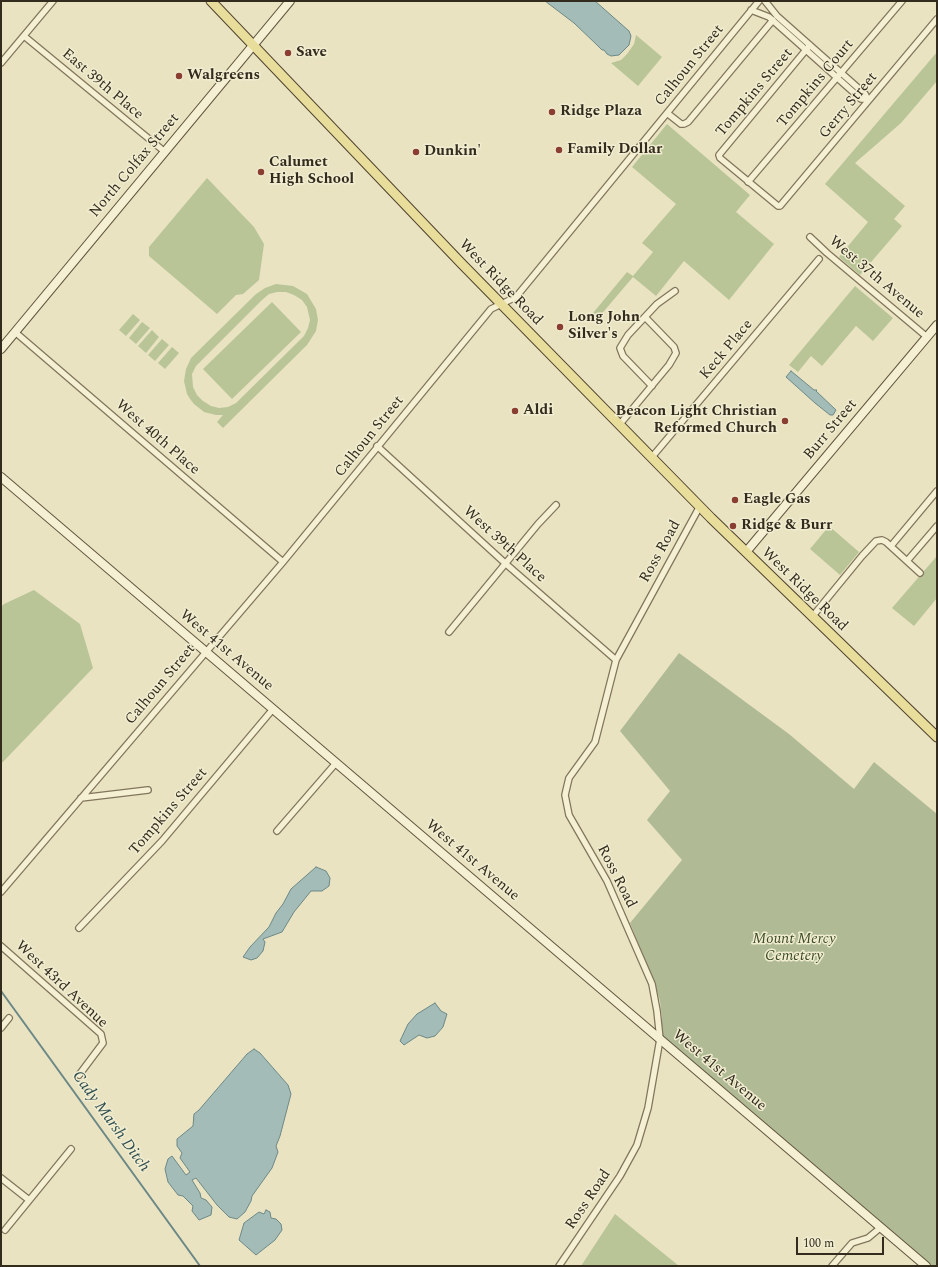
<!DOCTYPE html>
<style>
body{margin:0}
#map{position:relative;width:938px;height:1267px;overflow:hidden;background:#e9e3c2;font-family:Spectral,serif}
canvas{display:block}
.frame{position:absolute;inset:0;border:2px solid #322b1e;pointer-events:none}
.scale{position:absolute;left:796px;top:1237px;width:88px;height:18px;box-sizing:border-box;border:2px solid #322b1e;border-top:0;padding-left:5px;font-size:12px;line-height:14px;white-space:nowrap;color:#322b1e;-webkit-text-stroke:3px #f1edd0;paint-order:stroke}
</style>
<div id="map">
<canvas width="938" height="1267"></canvas>
<div class="frame"></div>
<div class="scale">100 m</div>
</div>
<script>
const ctx = document.querySelector('canvas').getContext('2d');
ctx.lineJoin = 'round';
function fill(path, color) {
  ctx.fillStyle = color;
  ctx.fill(path, 'evenodd');
}
function shape(rows) {
  const path = new Path2D();
  for (const r of rows) {
    path.moveTo(r[0], r[1]);
    for (let i = 2; i < r.length; i += 2) path.lineTo(r[i], r[i + 1]);
  }
  return path;
}
function trace(path, color, width, dash) {
  ctx.strokeStyle = color;
  ctx.lineWidth = width;
  ctx.lineCap = dash ? 'butt' : 'round';
  ctx.setLineDash(dash || []);
  ctx.stroke(path);
}
function drawText(font, color, halo, rows, align = 'center') {
  ctx.font = font + ' Spectral,serif';
  ctx.lineWidth = 3;
  ctx.setLineDash([]);
  ctx.textBaseline = 'middle';
  ctx.strokeStyle = halo;
  ctx.fillStyle = color;
  for (const [text, x, y, turn = 0] of rows) {
    ctx.save();
    ctx.translate(x, y);
    ctx.rotate((+turn || 0) * Math.PI / 180);
    ctx.textAlign = isNaN(turn) ? turn : align;
    if (halo) ctx.strokeText(text, 0, 0);
    ctx.fillText(text, 0, 0);
    ctx.restore();
  }
}
fill(shape([
 [636,35,662,57,638,86,611,63,621,60,627,54,634,44],
 [937,52,937,81,901,123,855,163,905,206,894,219,902,226,860,275,839,257,868,222,825,184],
 [667,124,750,195,736,212,774,244,729,300,684,261,656,296,633,277,599,317,593,313,627,272,633,276,653,252,642,243,676,204,632,167],
 [207,178,254,227,264,244,259,280,243,294,236,295,217,314,149,256,149,247],
 [276,284,293,286,307,294,316,309,318,320,316,331,307,345,223,428,217,422,223,415,216,415,204,412,194,404,190,399,187,394,184,381,186,369,191,358,196,353,256,294,265,288],
 [277,292,286,292,294,295,302,300,307,307,310,320,308,328,304,336,236,403,228,407,219,408,211,406,203,401,197,395,193,387,192,374,196,366,262,300,269,294],
 [855,286,893,318,873,341,856,326,822,366,811,356,798,372,789,365],
 [272,302,301,332,232,399,203,369],
 [133,314,140,320,126,336,119,330],
 [142,322,150,328,136,344,129,338],
 [152,330,159,337,146,353,138,346],
 [162,339,169,345,155,361,148,355],
 [172,347,179,353,165,369,158,363],
 [829,526,859,552,840,575,810,549],
 [936,557,937,598,914,626,892,608],
 [34,590,80,624,93,668,1,764,1,607,4,604],
 [615,1214,679,1266,581,1266]
]), '#b9c597');
fill(shape([
 [679,653,789,734,854,789,874,762,937,814,937,1266,929,1266,662,1036,662,1018,660,1001,653,979,630,923,682,860,647,820,670,791,620,731]
]), '#b0bb96');
const water = shape([
 [545,1,595,1,629,31,631,36,629,45,619,55,611,56,607,54,604,50,602,50,597,45,574,23,545,1],
 [791,371,814,390,817,390,816,391,836,410,833,415,830,415,815,403,786,377,791,371],
 [316,867,326,871,330,878,329,886,322,891,311,891,294,912,282,932,263,939,265,942,263,951,257,958,251,960,243,957,250,947,269,927,276,913,283,904,291,889,316,867],
 [435,1003,441,1011,447,1014,443,1027,435,1036,427,1038,419,1035,404,1045,400,1041,408,1024,417,1014,435,1003],
 [254,1049,260,1053,288,1085,291,1094,280,1136,276,1146,278,1152,272,1168,252,1196,251,1201,245,1212,237,1219,229,1217,217,1205,196,1178,192,1180,200,1193,201,1198,206,1200,212,1207,211,1215,199,1220,192,1211,193,1206,183,1196,178,1195,168,1182,165,1169,168,1159,172,1156,186,1175,190,1172,180,1158,182,1153,177,1146,177,1139,193,1126,194,1114,199,1110,247,1054,254,1049],
 [266,1210,270,1212,271,1218,276,1219,281,1224,282,1230,275,1240,256,1255,239,1240,244,1223,259,1212,264,1214,266,1210]
]);
fill(water, '#a4bcb8');
trace(water, '#6c8886', 1);
trace(shape([
 [1,991,200,1266]
]), '#6c8886', 2);
const street = shape([
 [765,1,777,16,865,94,868,100],
 [751,10,769,17,861,99,867,99],
 [24,36,165,152],
 [810,45,719,155,720,158,778,206,780,206,937,19],
 [1,63,53,1],
 [667,113,681,124,684,124,688,122,773,20],
 [748,182,902,1],
 [810,237,827,253,927,337],
 [15,332,283,562],
 [652,386,623,356,620,348,628,335,657,304,675,291],
 [620,424,669,365,676,353,674,347,645,317],
 [377,446,506,564,616,660],
 [652,457,819,259],
 [891,546,937,491],
 [907,561,937,526],
 [812,617,862,556,876,541,882,540,886,542,920,573],
 [449,632,538,524,556,505],
 [81,798,148,790],
 [277,831,336,763],
 [1,892,283,562,491,309,516,297,759,1],
 [79,928,162,841,273,709],
 [1,946,101,1034,103,1043,79,1075],
 [1,1028,9,1018],
 [1,1178,29,1200],
 [5,1230,71,1149],
 [559,1266,620,1176,637,1145,648,1108,660,1039,657,1011,652,984,607,881,569,815,565,795,569,778,595,742,616,660,700,506],
 [832,1266,852,1243,868,1238,880,1228]
]);
const secondary = shape([
 [1,349,290,1],
 [1,477,926,1266],
 [746,552,937,325]
]);
const primary = shape([
 [211,1,461,263,711,518,937,737]
]);
trace(street, '#81755b', 8);
trace(secondary, '#62563e', 10);
trace(primary, '#4f432f', 11);
trace(street, '#f5f0d4', 5.5);
trace(secondary, '#f5f0d4', 8);
trace(primary, '#e9dd9c', 9);
for (const [x, y, r, color] of [
 [288,53,4,"#893e31"],
 [179,76,4,"#893e31"],
 [552,112,4,"#893e31"],
 [559,150,4,"#893e31"],
 [416,152,4,"#893e31"],
 [261,172,4,"#893e31"],
 [560,327,4,"#893e31"],
 [515,411,4,"#893e31"],
 [785,421,4,"#893e31"],
 [735,500,4,"#893e31"],
 [733,526,4,"#893e31"]
]) {
  const dot = new Path2D();
  dot.arc(x, y, r, 0, 2 * Math.PI);
  ctx.fillStyle = color;
  ctx.fill(dot);
  trace(dot, '#f1edd0', 1.5);
}
drawText('bold 15px', '#322b1e', '#f1edd0', [
 ["Save",296,53],
 ["Walgreens",187,76],
 ["Ridge Plaza",560,112],
 ["Family Dollar",567,150],
 ["Dunkin'",424,152],
 ["Calumet",269,163],
 ["High School",269,180],
 ["Long John",568,318],
 ["Silver's",568,335],
 ["Aldi",523,411],
 ["Beacon Light Christian",777,412,"right"],
 ["Reformed Church",777,429,"right"],
 ["Eagle Gas",743,500],
 ["Ridge & Burr",741,526]
], 'left');
drawText('15px', '#322b1e', '#f1edd0', [
 ["Calhoun Street",690,66,-51],
 ["Tompkins Court",816,84,-50],
 ["East 39th Place",102,85,40],
 ["Tompkins Street",755,93,-50],
 ["Gerry Street",849,106,-50],
 ["North Colfax Street",135,166,-50],
 ["West 37th Avenue",876,278,40],
 ["West Ridge Road",500,283,46],
 ["Keck Place",727,350,-50],
 ["Burr Street",831,430,-50],
 ["Calhoun Street",370,437,-51],
 ["West 40th Place",157,438,41],
 ["West 39th Place",504,545,42],
 ["Ross Road",661,552,-61],
 ["West Ridge Road",804,590,44],
 ["West 41st Avenue",226,651,40],
 ["Calhoun Street",161,685,-50],
 ["Tompkins Street",169,812,-49],
 ["West 41st Avenue",472,861,40],
 ["Ross Road",616,877,63],
 ["West 43rd Avenue",61,985,43],
 ["West 41st Avenue",719,1071,40],
 ["Ross Road",589,1200,-56]
]);
drawText('italic 15px', '#3d4c26', '#f1edd0', [
 ["Mount Mercy",794,940],
 ["Cemetery",794,957]
]);
drawText('italic 16px', '#2e4d50', '#f1edd0', [
 ["Cady Marsh Ditch",110,1122,54]
]);
</script>
